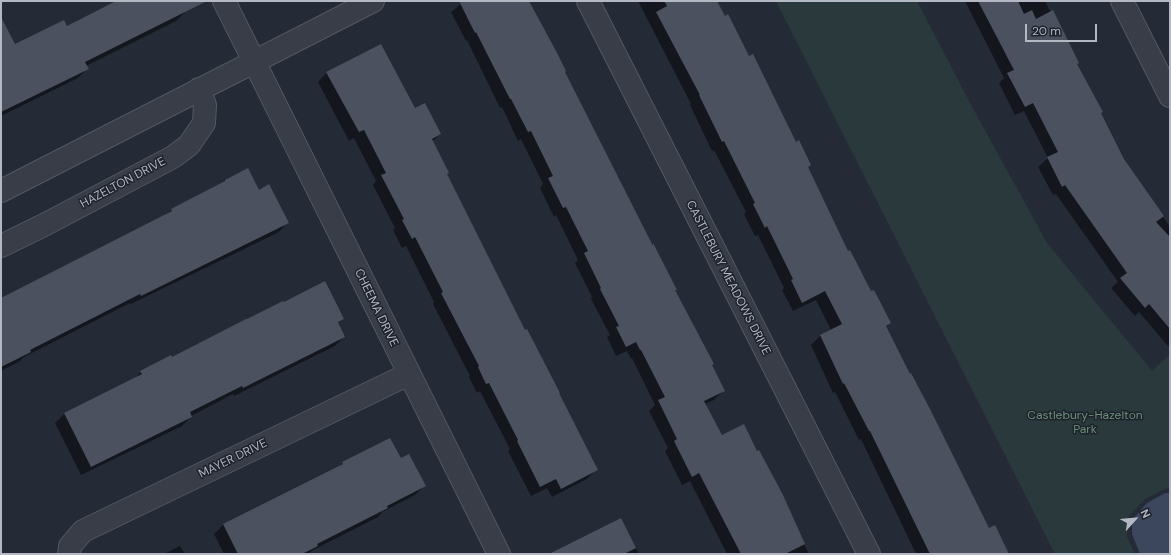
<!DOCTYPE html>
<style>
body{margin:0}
#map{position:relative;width:1171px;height:555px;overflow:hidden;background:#242b37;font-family:"DM Sans",sans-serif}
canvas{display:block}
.frame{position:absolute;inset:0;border:2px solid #b3b8c3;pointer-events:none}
.north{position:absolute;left:1115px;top:499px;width:40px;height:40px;-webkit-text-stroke:3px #1d222c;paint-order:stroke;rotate:63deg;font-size:11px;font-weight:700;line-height:16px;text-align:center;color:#b3b8c3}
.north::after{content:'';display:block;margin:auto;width:14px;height:18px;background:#b3b8c3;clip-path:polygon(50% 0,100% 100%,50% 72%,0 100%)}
.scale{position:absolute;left:1025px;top:24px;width:72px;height:18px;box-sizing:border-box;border:2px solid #b3b8c3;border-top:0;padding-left:5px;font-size:12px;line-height:14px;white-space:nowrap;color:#b3b8c3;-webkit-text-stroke:3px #1d222c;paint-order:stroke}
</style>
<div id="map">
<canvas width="1171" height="555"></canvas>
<div class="frame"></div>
<div class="north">N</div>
<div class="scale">20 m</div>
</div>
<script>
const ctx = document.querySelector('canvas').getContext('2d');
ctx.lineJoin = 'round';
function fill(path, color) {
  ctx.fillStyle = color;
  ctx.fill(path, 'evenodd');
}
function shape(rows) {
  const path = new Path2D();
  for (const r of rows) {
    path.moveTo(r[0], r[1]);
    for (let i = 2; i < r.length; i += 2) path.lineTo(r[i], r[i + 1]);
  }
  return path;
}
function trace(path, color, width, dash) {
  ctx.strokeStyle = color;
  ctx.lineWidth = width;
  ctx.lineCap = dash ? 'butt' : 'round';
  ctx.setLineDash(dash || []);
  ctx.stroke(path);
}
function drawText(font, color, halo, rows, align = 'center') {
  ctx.font = font + ' "DM Sans",sans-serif';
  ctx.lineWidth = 3;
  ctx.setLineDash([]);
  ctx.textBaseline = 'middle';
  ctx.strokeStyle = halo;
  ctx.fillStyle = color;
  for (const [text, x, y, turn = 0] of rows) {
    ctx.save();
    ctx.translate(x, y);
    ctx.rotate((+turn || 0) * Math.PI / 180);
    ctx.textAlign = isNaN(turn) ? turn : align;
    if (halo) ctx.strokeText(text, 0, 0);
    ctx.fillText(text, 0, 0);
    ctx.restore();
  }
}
fill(shape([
 [776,1,917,1,971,105,1047,243,1152,371,1170,354,1170,488,1167,488,1145,499,1129,516,1127,537,1135,554,1055,554]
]), '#2a3a3c');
fill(shape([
 [1165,493,1170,493,1170,554,1140,554,1132,534,1132,520,1147,503]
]), '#3c475e');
fill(shape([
 [117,1,180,1,186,11,176,21,86,66,87,69,78,78,1,116,1,46,15,46,66,27],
 [464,1,529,1,637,217,676,289,674,291,724,390,714,400,705,404,721,436,791,518,809,554,727,554,690,481,682,485,665,451,668,448,649,411,655,405,632,358,631,359,627,351,616,356,607,337,610,335,591,299,592,297,575,263,578,260,556,215,554,217,540,188,543,184,521,139,518,141,502,107,500,108,467,40,466,41,451,12],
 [638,1,716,1,807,168,847,253,870,293,890,323,885,328,989,529,1008,554,916,554,861,439,859,440,835,392,833,393,811,345,821,335,831,330,816,300,793,311,782,290,784,288,758,235,755,236,744,214,746,212,714,150,712,151,690,105,691,104],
 [965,1,1045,1,1124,159,1170,227,1170,344,1168,346,1139,312,1135,316,1111,288,1118,282,1056,194,1053,195,1038,167,1048,158,1024,111,1015,115,999,83,1004,78],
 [327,72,415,109,440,134,432,142,446,174,525,332,558,393,596,470,587,479,552,497,547,488,531,496,508,451,510,449,480,391,477,393,469,377,470,376,433,304,434,302,406,246,402,248,393,230,395,228,373,185,376,181,354,138,349,141,318,82],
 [225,180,259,191,288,222,279,232,131,304,130,303,24,357,20,361,1,371,1,299,166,215,172,209,222,184],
 [343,319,337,324,344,337,335,346,234,396,233,394,191,416,191,417,182,426,81,475,55,423,64,414,132,381,141,372,172,359],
 [400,460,424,486,415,495,382,512,378,517,313,550,308,554,224,554,214,534,223,525,337,468,343,463],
 [620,519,639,554,560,554],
 [180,546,185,554,164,554]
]), '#0007');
fill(shape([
 [116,1,207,1,85,62,89,69,1,112,1,17,15,44,64,20,67,26],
 [459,1,529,1,556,51,566,71,565,72,653,246,653,243,677,290,675,290,714,364,712,365,725,391,704,401,722,435,744,424,757,451,759,450,783,495,805,544,785,554,741,554,699,473,692,477,674,441,677,439,658,400,665,397,641,350,640,350,636,342,626,347,616,327,619,326,600,289,601,288,584,253,588,251,566,207,563,208,548,178,553,176,531,131,528,132,511,99,510,99,476,32,475,33],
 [664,1,717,1,725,16,728,14,749,56,753,54,796,142,799,140,811,165,808,167,848,251,850,250,871,291,874,290,891,323,886,326,910,374,911,373,930,409,989,528,995,525,1009,554,930,554,870,431,869,431,844,383,843,384,820,335,842,324,825,291,802,303,791,280,793,279,767,226,765,228,753,204,755,203,724,141,722,142,699,95,700,95,656,12,667,6],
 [978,1,1018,1,1024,14,1032,10,1036,19,1053,10,1079,63,1077,64,1103,112,1101,113,1124,159,1164,216,1156,222,1170,237,1170,329,1149,304,1145,308,1120,278,1127,273,1065,185,1062,187,1047,157,1058,152,1033,103,1025,107,1007,73,1014,70],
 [381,44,415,108,425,103,441,134,432,139,449,173,447,174,525,330,527,329,560,393,559,393,598,470,561,489,556,479,540,487,517,441,518,440,489,383,486,384,478,367,479,366,441,293,443,292,415,237,412,239,402,220,404,219,381,175,386,173,364,130,359,132,326,72],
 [248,168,259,190,269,184,289,223,141,296,140,294,30,350,31,352,1,367,1,298,172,211,171,209,225,181,225,180],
 [325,281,344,319,338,322,345,337,243,388,242,386,190,412,192,417,91,467,64,413,142,374,140,371,171,355,172,357,246,319,247,319,283,301,284,302],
 [390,438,401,458,409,454,426,486,387,506,388,508,317,544,318,546,302,554,238,554,223,524,343,464,342,462],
 [621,518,636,548,624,554,549,554]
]), '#4b515f');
const minor = shape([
 [224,1,499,554],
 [588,1,869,554],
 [1122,1,1170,96],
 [1,191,373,1],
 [1,246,46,224,173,157,189,145,204,123,205,105,199,89],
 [69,554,70,546,83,531,409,374]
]);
trace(minor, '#535862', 24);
trace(minor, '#383d47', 22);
drawText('12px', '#b3b8c3', '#1d222c', [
 ["HAZELTON DRIVE",123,183,-28],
 ["CASTLEBURY MEADOWS DRIVE",728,278,63],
 ["CHEEMA DRIVE",376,308,64],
 ["MAYER DRIVE",233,459,-26]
]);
drawText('12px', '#6d9178', '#1d222c', [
 ["Castlebury-Hazelton",1085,416],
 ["Park",1085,430]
]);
</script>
